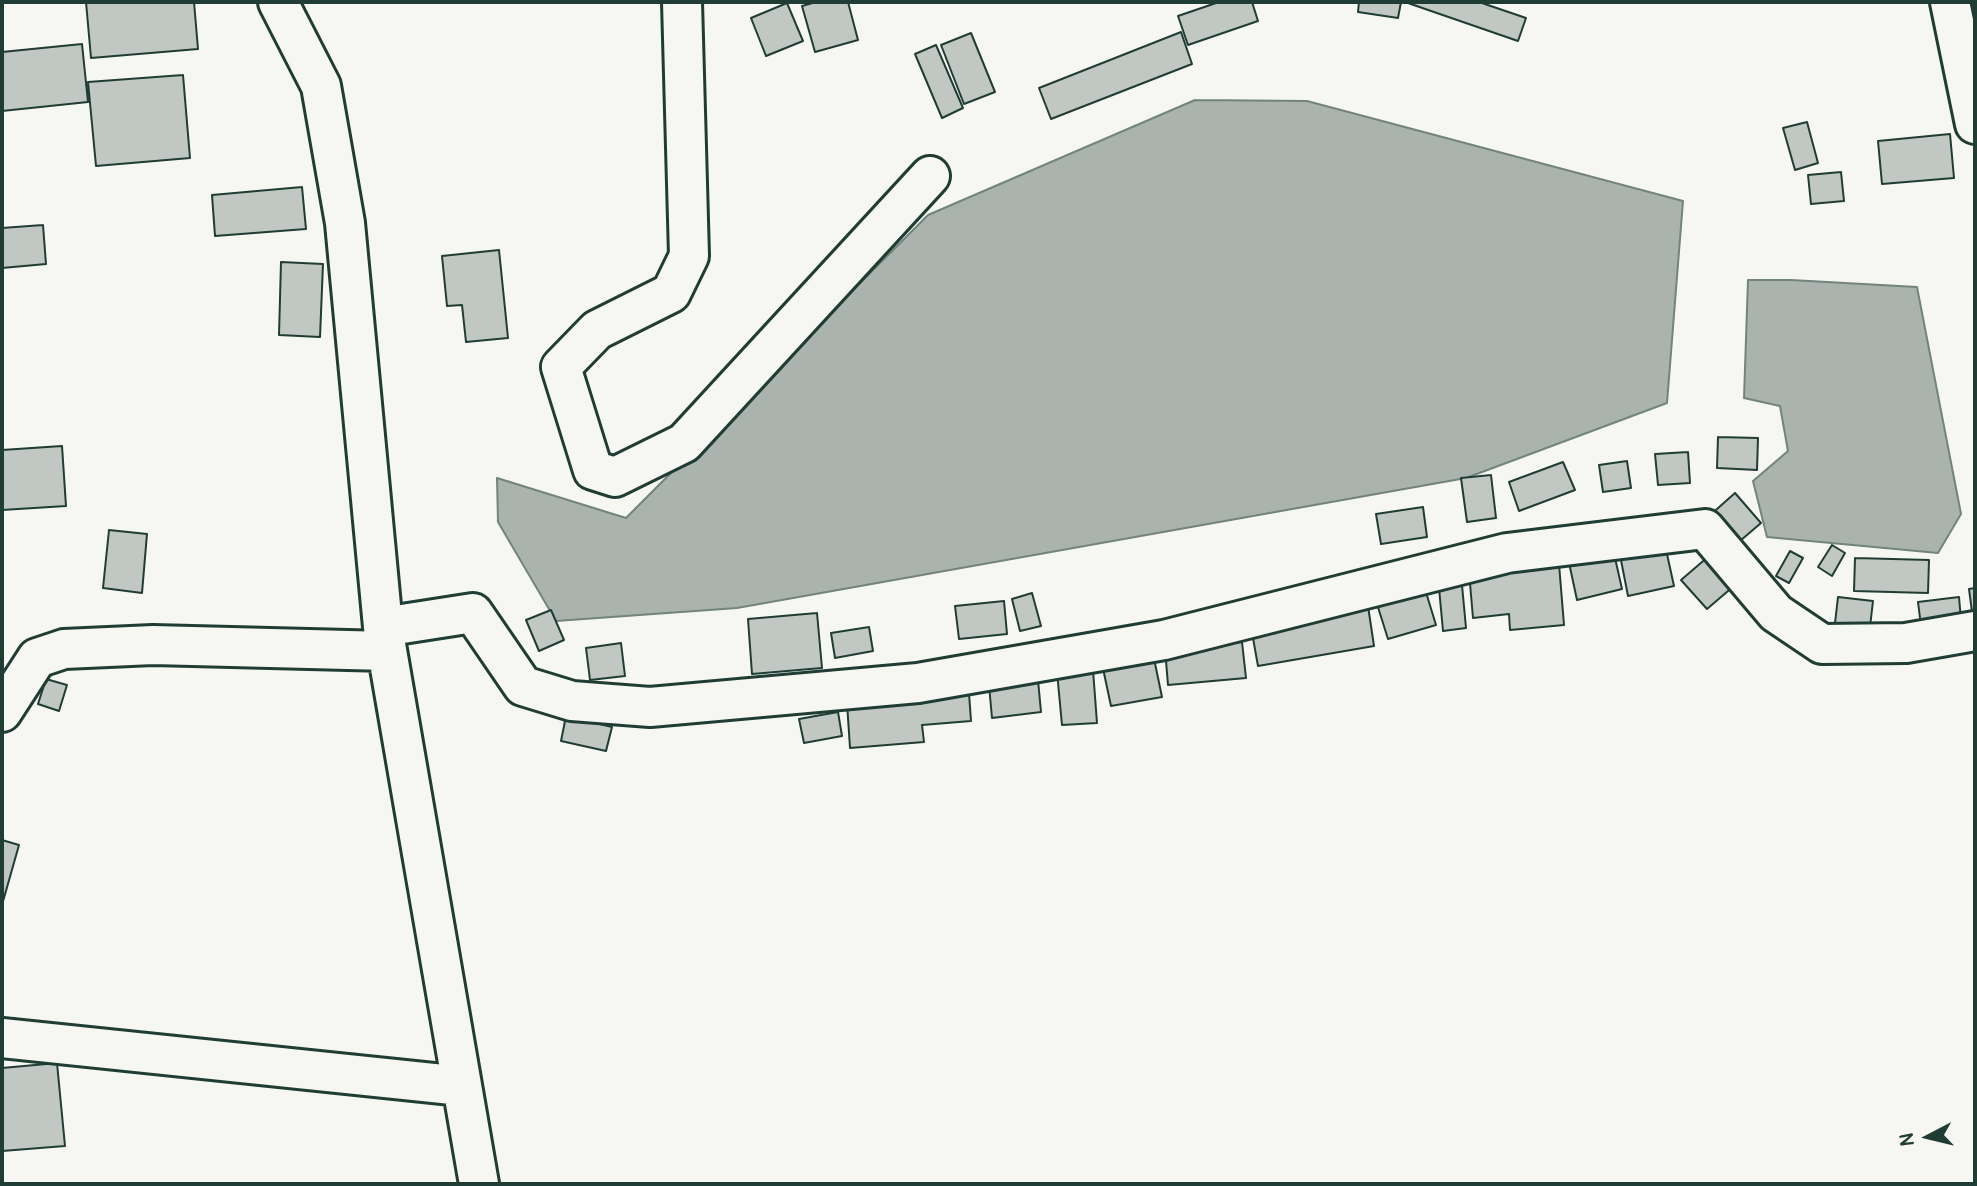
<!DOCTYPE html>
<style>
body{margin:0}
#map{position:relative;width:1977px;height:1186px;overflow:hidden;background:#f6f6f2;font-family:Pangolin,sans-serif}
canvas{display:block}
.frame{position:absolute;inset:0;border:4px solid #1f3d34;pointer-events:none}
.north{position:absolute;left:1893px;top:1102px;width:70px;height:70px;-webkit-text-stroke:5px #f6f6f2;paint-order:stroke;rotate:263deg;font-size:19px;font-weight:700;line-height:28px;text-align:center;color:#1f3d34}
.north::after{content:'';display:block;margin:auto;width:24px;height:32px;background:#1f3d34;clip-path:polygon(50% 0,100% 100%,50% 72%,0 100%)}
</style>
<div id="map">
<canvas width="1977" height="1186"></canvas>
<div class="frame"></div>
<div class="north">N</div>
</div>
<script>
const ctx = document.querySelector('canvas').getContext('2d');
ctx.lineJoin = 'round';
function fill(path, color) {
  ctx.fillStyle = color;
  ctx.fill(path, 'evenodd');
}
function shape(rows) {
  const path = new Path2D();
  for (const r of rows) {
    path.moveTo(r[0], r[1]);
    for (let i = 2; i < r.length; i += 2) path.lineTo(r[i], r[i + 1]);
  }
  return path;
}
function trace(path, color, width, dash) {
  ctx.strokeStyle = color;
  ctx.lineWidth = width;
  ctx.lineCap = dash ? 'butt' : 'round';
  ctx.setLineDash(dash || []);
  ctx.stroke(path);
}
const water = shape([
 [1195,100,1307,101,1683,201,1667,403,1466,478,737,608,556,621,498,522,497,478,626,518,928,215,1195,100],
 [1748,280,1791,280,1917,287,1961,514,1938,553,1767,537,1753,481,1788,451,1780,406,1744,398,1748,280]
]);
fill(water, '#aab3ae');
trace(water, '#72847d', 2);
const building = shape([
 [86,2,194,2,198,49,91,58,86,2],
 [816,2,848,2,858,40,815,52,802,6,816,2],
 [1219,2,1252,2,1258,21,1188,45,1178,16,1219,2],
 [1359,2,1401,2,1398,18,1358,12,1359,2],
 [1405,2,1479,2,1526,18,1518,41,1405,2],
 [787,3,803,41,766,56,751,18,787,3],
 [1181,32,1192,64,1051,119,1039,88,1181,32],
 [971,33,995,92,964,104,941,45,971,33],
 [82,44,88,102,2,111,2,52,82,44],
 [936,45,963,108,942,118,915,54,936,45],
 [183,75,190,158,96,166,88,82,183,75],
 [1807,122,1818,163,1795,170,1783,128,1807,122],
 [1950,134,1954,178,1882,184,1878,141,1950,134],
 [1841,172,1844,201,1811,204,1808,175,1841,172],
 [302,187,306,229,215,236,212,195,302,187],
 [43,225,46,264,2,268,2,228,43,225],
 [499,250,508,338,466,342,462,305,447,306,442,256,499,250],
 [281,262,323,264,320,337,279,335,281,262],
 [1718,437,1758,438,1757,470,1717,468,1718,437],
 [62,446,66,506,2,510,2,450,62,446],
 [1688,452,1690,483,1658,485,1655,454,1688,452],
 [1627,461,1631,488,1603,492,1599,465,1627,461],
 [1563,462,1575,490,1519,511,1509,482,1563,462],
 [1491,475,1496,518,1467,522,1461,478,1491,475],
 [1735,493,1761,523,1733,547,1708,517,1735,493],
 [1423,507,1427,537,1381,544,1376,514,1423,507],
 [109,530,147,534,142,593,103,588,109,530],
 [1665,545,1674,586,1628,596,1620,555,1665,545],
 [1832,545,1845,553,1832,576,1818,567,1832,545],
 [1613,549,1622,589,1577,600,1568,558,1613,549],
 [1790,551,1803,558,1789,583,1776,576,1790,551],
 [1709,556,1735,585,1707,609,1681,580,1709,556],
 [1855,558,1929,560,1928,593,1854,591,1855,558],
 [1559,564,1564,625,1510,630,1509,614,1473,618,1469,572,1559,564],
 [1462,585,1466,628,1443,631,1439,588,1462,585],
 [1975,588,1975,612,1972,612,1969,589,1975,588],
 [1425,589,1436,625,1388,639,1377,604,1425,589],
 [1032,593,1041,626,1020,631,1012,599,1032,593],
 [1838,597,1873,601,1870,627,1835,623,1838,597],
 [1959,597,1961,620,1921,626,1918,602,1959,597],
 [1004,601,1007,634,959,639,955,606,1004,601],
 [1368,606,1374,646,1258,666,1251,627,1368,606],
 [551,610,564,640,539,651,526,620,551,610],
 [817,613,822,668,752,674,748,619,817,613],
 [869,627,873,651,835,658,831,633,869,627],
 [1242,642,1246,678,1168,685,1165,649,1242,642],
 [621,643,625,676,590,680,586,648,621,643],
 [1152,649,1162,697,1111,706,1101,659,1152,649],
 [1093,670,1097,723,1062,725,1057,672,1093,670],
 [46,679,67,685,59,711,38,704,46,679],
 [1038,680,1041,712,992,718,989,685,1038,680],
 [969,693,971,721,922,725,924,742,850,748,847,703,969,693],
 [838,712,842,736,804,743,799,719,838,712],
 [566,716,612,727,606,751,561,741,566,716],
 [2,840,19,845,2,905,2,840],
 [57,1063,65,1146,2,1151,2,1068,57,1063]
]);
fill(building, '#c1c8c3');
trace(building, '#1f3d34', 2);
const minor = shape([
 [278,2,321,86,345,223,383,627,479,1184],
 [682,2,689,256,671,293,597,330,561,367,593,470,615,477,684,443,930,176],
 [383,627,473,613,523,686,572,701,650,707,918,683,1164,640,1507,553,1705,529,1776,613,1822,644,1906,643,1975,631],
 [2,712,37,658,64,649,153,645,387,651],
 [2,1038,462,1086]
]);
const major = shape([
 [1950,2,1975,124]
]);
trace(minor, '#1f3d34', 44);
trace(major, '#1f3d34', 44);
trace(minor, '#f6f6f2', 38);
trace(major, '#f6f6f2', 38);
</script>
